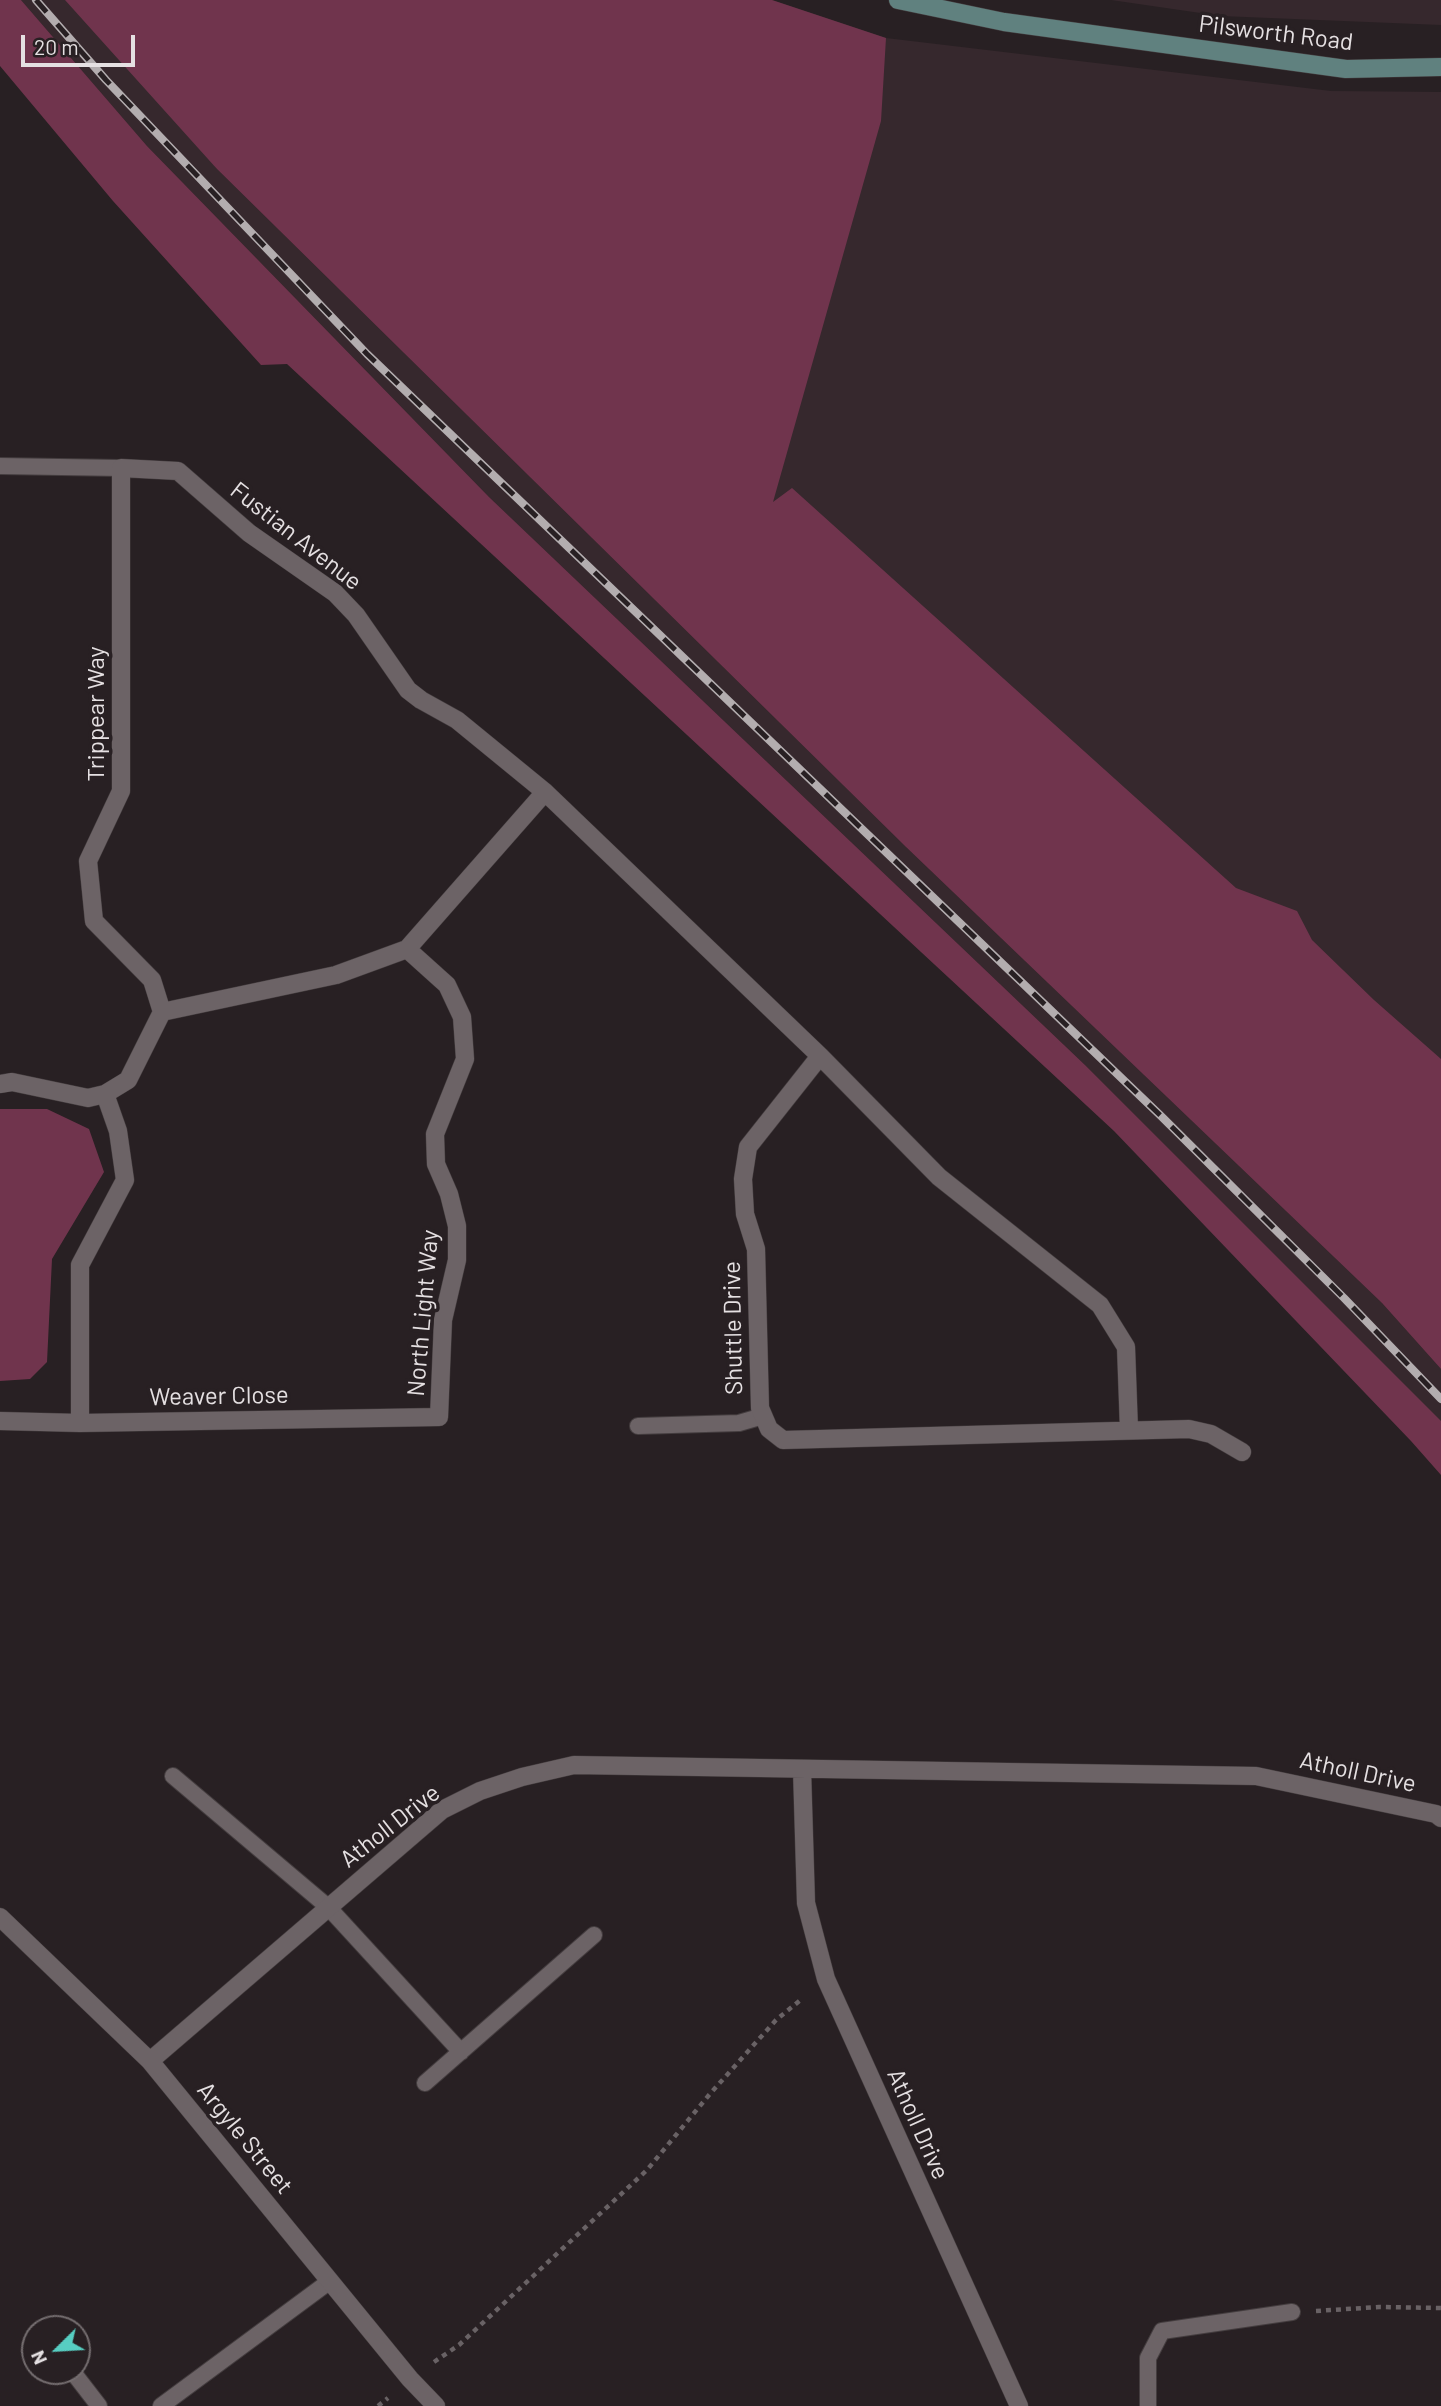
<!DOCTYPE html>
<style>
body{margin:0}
#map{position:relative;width:1441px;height:2406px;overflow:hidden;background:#282023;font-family:Barlow,sans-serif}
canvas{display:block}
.north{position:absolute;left:21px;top:2315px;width:70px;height:70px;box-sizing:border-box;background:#282023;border:2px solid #746d6f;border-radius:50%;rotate:246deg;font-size:19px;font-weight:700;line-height:28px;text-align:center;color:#e5e0e2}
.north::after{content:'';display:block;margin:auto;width:24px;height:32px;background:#57cec2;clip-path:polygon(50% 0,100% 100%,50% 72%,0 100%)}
.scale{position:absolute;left:21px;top:35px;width:114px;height:32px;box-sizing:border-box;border:4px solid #e5e0e2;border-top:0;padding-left:9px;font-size:21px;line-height:24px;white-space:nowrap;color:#e5e0e2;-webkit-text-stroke:5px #282023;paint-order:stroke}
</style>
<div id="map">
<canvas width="1441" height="2406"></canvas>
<div class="north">N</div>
<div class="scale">20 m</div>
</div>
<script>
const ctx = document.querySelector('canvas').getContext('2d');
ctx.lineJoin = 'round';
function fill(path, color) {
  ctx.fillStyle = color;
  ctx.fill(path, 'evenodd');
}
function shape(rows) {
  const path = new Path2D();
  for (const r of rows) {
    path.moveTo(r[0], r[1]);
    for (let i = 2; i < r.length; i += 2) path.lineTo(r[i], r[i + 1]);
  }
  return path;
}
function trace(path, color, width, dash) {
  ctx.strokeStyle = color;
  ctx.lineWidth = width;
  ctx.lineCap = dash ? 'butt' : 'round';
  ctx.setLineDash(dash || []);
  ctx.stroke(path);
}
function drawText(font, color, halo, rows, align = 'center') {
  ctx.font = font + ' Barlow,sans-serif';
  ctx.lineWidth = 7;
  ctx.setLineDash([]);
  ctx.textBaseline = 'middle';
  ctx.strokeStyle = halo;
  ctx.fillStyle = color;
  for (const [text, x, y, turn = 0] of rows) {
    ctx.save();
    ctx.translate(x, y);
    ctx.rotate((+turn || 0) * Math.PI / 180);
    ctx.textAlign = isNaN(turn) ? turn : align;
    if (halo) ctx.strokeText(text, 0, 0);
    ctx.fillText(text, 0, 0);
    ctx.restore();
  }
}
fill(shape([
 [21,0,89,0,217,169,906,847,1382,1303,1441,1369,1441,1422,1085,1065,489,497,147,146],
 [282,0,772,0,886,38,1331,91,1441,92,1441,1193,703,490],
 [1111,0,1441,0,1441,25,1221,16]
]), '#36282d');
fill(shape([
 [0,0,21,0,147,146,489,497,1085,1065,1441,1421,1441,1475,1411,1441,1114,1131,287,364,261,365,113,201,0,66],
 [65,0,772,0,886,38,881,121,773,502,792,488,1236,888,1297,911,1312,940,1374,1000,1441,1059,1441,1369,1382,1303,906,847,217,169],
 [0,1109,47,1109,89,1129,104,1172,52,1259,47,1362,30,1379,0,1381]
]), '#70344d');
const lane = shape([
 [0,466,121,468],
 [638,1426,739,1423,763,1416],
 [173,1776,328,1907,461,2052],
 [425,2083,594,1935],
 [72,2371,99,2406],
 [161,2406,330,2281],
 [1148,2406,1148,2358,1162,2331,1292,2312]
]);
const street = shape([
 [162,1012,336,975,407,949,545,792],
 [820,1056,748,1147,743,1179,745,1214,756,1249,760,1408,769,1429,783,1440,1189,1429,1211,1434,1242,1452],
 [0,1084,12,1082,88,1098,105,1094,128,1080,162,1012,152,980,94,921,88,861,121,791,121,468,178,471,249,533,335,593,356,615,408,690,421,700,457,720,545,792,820,1056,939,1177,1100,1305,1126,1347,1129,1430],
 [0,1421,80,1423,439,1417,443,1320,457,1260,457,1226,449,1194,436,1164,435,1134,465,1059,462,1017,447,985,407,949],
 [80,1423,80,1265,125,1180,118,1131,105,1094],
 [802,1769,806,1903,826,1979,1019,2406],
 [0,1917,150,2061,410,2379,436,2406],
 [150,2061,442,1810,480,1791,522,1777,574,1765,1256,1776,1436,1814,1441,1818]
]);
const secondary = shape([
 [898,0,1004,22,1346,69,1441,67]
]);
trace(lane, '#443d3f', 18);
trace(street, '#443d3f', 19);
trace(secondary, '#443d3f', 19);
trace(shape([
 [1316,2311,1379,2307,1441,2308],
 [434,2362,459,2345,647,2170,709,2095,776,2020,803,1998],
 [378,2406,388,2398]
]), '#696265', 4.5, [5, 5]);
trace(lane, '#6c6366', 16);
trace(street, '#6c6366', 18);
trace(secondary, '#60817f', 18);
const rail = shape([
 [36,0,106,80,367,354,1161,1116,1344,1298,1441,1399]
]);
trace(rail, '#b3adaf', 8);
trace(rail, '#282023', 5, [16]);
drawText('24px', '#e5e0e2', '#282023', [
 ["Pilsworth Road",1276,33,7],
 ["Fustian Avenue",296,536,38],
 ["Trippear Way",96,714,-90],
 ["North Light Way",423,1313,-85],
 ["Shuttle Drive",733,1328,-91],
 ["Weaver Close",219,1396,-1],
 ["Atholl Drive",1358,1772,12],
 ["Atholl Drive",390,1826,-38],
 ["Atholl Drive",918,2124,66],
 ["Argyle Street",245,2138,51]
]);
</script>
